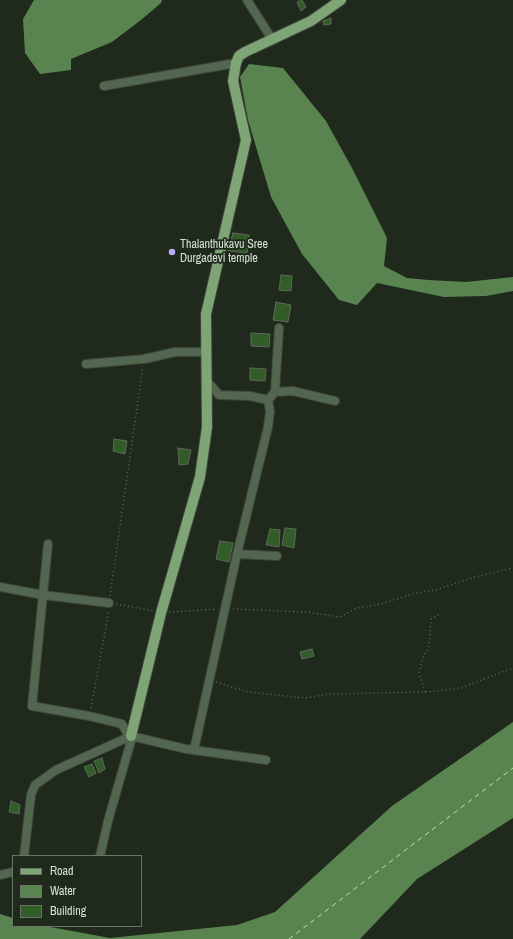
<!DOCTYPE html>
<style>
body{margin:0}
#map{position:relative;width:513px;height:939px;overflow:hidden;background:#1f2a1c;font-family:"Archivo Narrow",sans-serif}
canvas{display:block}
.legend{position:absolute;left:12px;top:855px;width:130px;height:72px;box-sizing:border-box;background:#1f2a1c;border:1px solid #697366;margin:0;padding:5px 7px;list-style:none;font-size:12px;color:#d8e0d6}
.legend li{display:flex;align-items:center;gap:8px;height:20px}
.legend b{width:20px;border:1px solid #697366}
</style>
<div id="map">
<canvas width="513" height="939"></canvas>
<ul class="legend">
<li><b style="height:5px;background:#7fa576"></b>Road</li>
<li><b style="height:11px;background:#59844f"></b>Water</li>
<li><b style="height:11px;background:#325c28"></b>Building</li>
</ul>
</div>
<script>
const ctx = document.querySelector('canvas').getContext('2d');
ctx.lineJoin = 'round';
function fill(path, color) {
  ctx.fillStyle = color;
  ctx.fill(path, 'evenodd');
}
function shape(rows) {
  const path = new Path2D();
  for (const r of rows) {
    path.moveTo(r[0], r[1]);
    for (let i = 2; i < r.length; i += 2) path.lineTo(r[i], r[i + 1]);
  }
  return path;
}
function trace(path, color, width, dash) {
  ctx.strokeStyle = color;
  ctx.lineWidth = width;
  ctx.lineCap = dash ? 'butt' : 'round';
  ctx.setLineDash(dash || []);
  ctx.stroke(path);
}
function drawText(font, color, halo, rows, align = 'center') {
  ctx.font = font + ' "Archivo Narrow",sans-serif';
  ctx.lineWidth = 3.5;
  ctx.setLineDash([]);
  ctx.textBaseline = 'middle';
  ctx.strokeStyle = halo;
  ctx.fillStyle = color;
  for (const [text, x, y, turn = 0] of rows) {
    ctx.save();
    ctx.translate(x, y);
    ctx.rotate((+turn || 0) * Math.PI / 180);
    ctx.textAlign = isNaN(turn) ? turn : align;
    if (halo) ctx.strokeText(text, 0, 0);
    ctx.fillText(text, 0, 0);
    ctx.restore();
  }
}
fill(shape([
 [34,0,162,0,161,3,141,20,112,42,71,59,71,70,40,74,25,53,23,19],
 [249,64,283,68,326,121,352,168,387,238,384,266,407,278,428,280,466,282,513,277,513,291,486,296,444,297,377,283,357,305,339,300,302,254,271,197,248,120,240,77],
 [513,722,513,818,417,879,360,939,0,939,0,914,13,918,13,926,45,926,110,938,237,925,275,912,392,806]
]), '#59844f');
trace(shape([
 [289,939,513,768]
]), '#acec9e', 1, [5, 4]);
const building = shape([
 [302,0,306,7,301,11,297,2,302,0],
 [331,18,331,24,324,25,323,21,331,18],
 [233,233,249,235,247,253,228,251,233,233],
 [281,275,292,276,291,291,279,290,281,275],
 [276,302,291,305,288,322,273,320,276,302],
 [251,333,270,334,269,347,251,346,251,333],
 [250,368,266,369,265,381,250,380,250,368],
 [114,439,127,441,125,454,113,451,114,439],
 [178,448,191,450,188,464,179,465,178,448],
 [285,528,296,529,294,548,282,545,285,528],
 [270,529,280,530,279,547,266,545,270,529],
 [220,541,233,543,229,562,216,559,220,541],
 [312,649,314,656,302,659,300,652,312,649],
 [102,758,105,769,99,773,94,761,102,758],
 [92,764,96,773,89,777,84,767,92,764],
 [11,801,20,805,19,814,9,812,11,801]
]);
fill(building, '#325c28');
trace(building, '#5c6959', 1);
const minor = shape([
 [247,0,272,39],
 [104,86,236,63],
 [86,364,144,359,175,352,207,352],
 [275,392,293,391,335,401],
 [268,400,275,392,279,328],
 [48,544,32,706,89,716,122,724,131,741,108,821,100,856],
 [237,554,277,556],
 [0,587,43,595,109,603],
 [194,750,237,554,268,427,270,411,268,400,250,396,219,395,207,381],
 [24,856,31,795,35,785,56,770,131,736,186,749,266,760],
 [0,875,13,872]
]);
const major = shape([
 [131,736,161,613,200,477,207,427,206,314,246,140,233,81,236,63,239,56,245,52,311,21,341,0]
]);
trace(minor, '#3d473a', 10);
trace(major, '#3d473a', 12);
trace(shape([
 [110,596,143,366],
 [116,604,154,611],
 [233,609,306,612,340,617,357,608,377,605,416,593,436,590,475,577,513,568],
 [169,612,217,609],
 [216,682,248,692,306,698,328,694,429,692,461,688,513,668],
 [425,692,419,672,424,655,429,648,431,619,441,613],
 [91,708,109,610]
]), '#5e685b', 1.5, [1, 3]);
trace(minor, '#53664f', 8);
trace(major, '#7fa576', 10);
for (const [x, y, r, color] of [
 [172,252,4,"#b6acf8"]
]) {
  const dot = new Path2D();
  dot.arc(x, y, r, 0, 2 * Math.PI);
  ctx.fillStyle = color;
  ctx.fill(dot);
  trace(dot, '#1f2a1c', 1.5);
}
drawText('12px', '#d8e0d6', '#1f2a1c', [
 ["Thalanthukavu Sree",180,245],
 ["Durgadevi temple",180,259]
], 'left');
</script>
